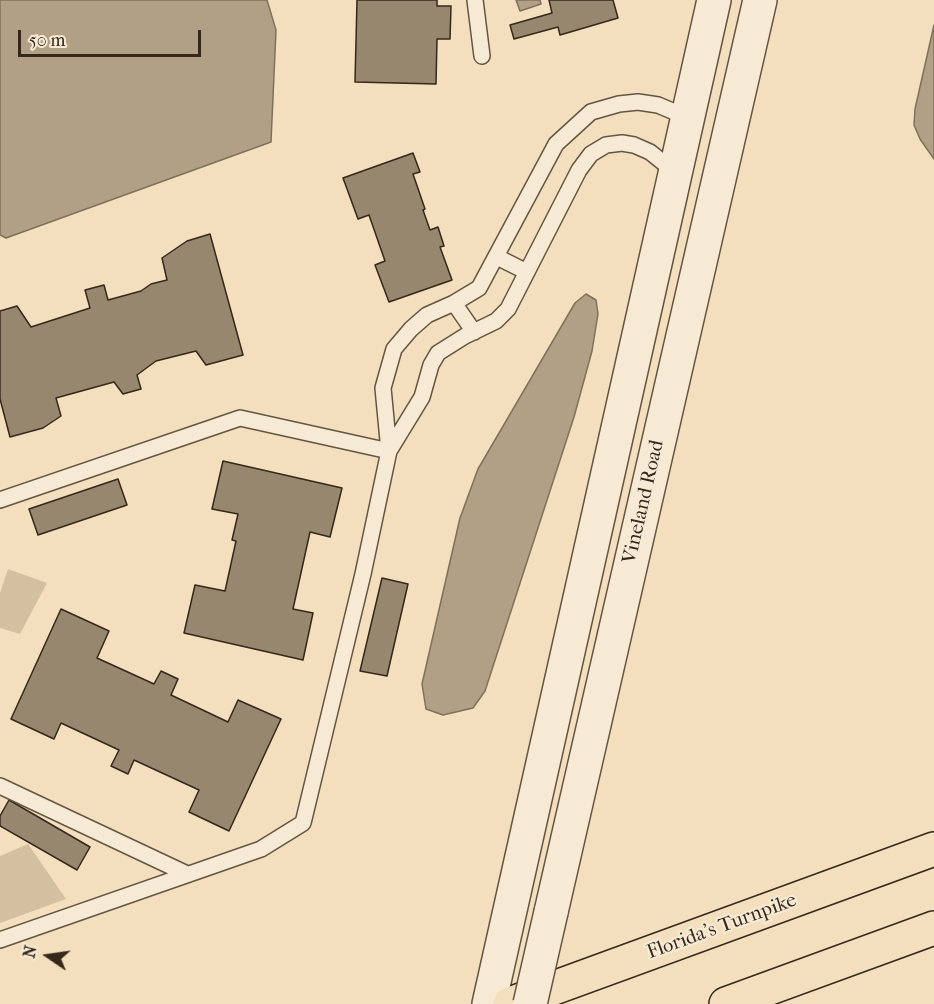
<!DOCTYPE html>
<style>
body{margin:0}
#map{position:relative;width:934px;height:1004px;overflow:hidden;background:#f3dfbd;font-family:"IM FELL French Canon",serif}
canvas{display:block}
.north{position:absolute;left:18px;top:926px;width:60px;height:60px;-webkit-text-stroke:4px #f7ead4;paint-order:stroke;rotate:283deg;font-size:16px;font-weight:700;line-height:24px;text-align:center;color:#35271a}
.north::after{content:'';display:block;margin:auto;width:21px;height:27px;background:#35271a;clip-path:polygon(50% 0,100% 100%,50% 72%,0 100%)}
.scale{position:absolute;left:18px;top:30px;width:183px;height:27px;box-sizing:border-box;border:3px solid #35271a;border-top:0;padding-left:8px;font-size:18px;line-height:21px;white-space:nowrap;color:#35271a;-webkit-text-stroke:4px #f7ead4;paint-order:stroke}
</style>
<div id="map">
<canvas width="934" height="1004"></canvas>
<div class="north">N</div>
<div class="scale">50 m</div>
</div>
<script>
const ctx = document.querySelector('canvas').getContext('2d');
ctx.lineJoin = 'round';
function fill(path, color) {
  ctx.fillStyle = color;
  ctx.fill(path, 'evenodd');
}
function shape(rows) {
  const path = new Path2D();
  for (const r of rows) {
    path.moveTo(r[0], r[1]);
    for (let i = 2; i < r.length; i += 2) path.lineTo(r[i], r[i + 1]);
  }
  return path;
}
function trace(path, color, width, dash) {
  ctx.strokeStyle = color;
  ctx.lineWidth = width;
  ctx.lineCap = dash ? 'butt' : 'round';
  ctx.setLineDash(dash || []);
  ctx.stroke(path);
}
function drawText(font, color, halo, rows, align = 'center') {
  ctx.font = font + ' "IM FELL French Canon",serif';
  ctx.lineWidth = 4.5;
  ctx.setLineDash([]);
  ctx.textBaseline = 'middle';
  ctx.strokeStyle = halo;
  ctx.fillStyle = color;
  for (const [text, x, y, turn = 0] of rows) {
    ctx.save();
    ctx.translate(x, y);
    ctx.rotate((+turn || 0) * Math.PI / 180);
    ctx.textAlign = isNaN(turn) ? turn : align;
    if (halo) ctx.strokeText(text, 0, 0);
    ctx.fillText(text, 0, 0);
    ctx.restore();
  }
}
fill(shape([
 [8,569,47,583,20,634,0,628,0,593],
 [28,844,66,899,0,923,0,856]
]), '#d3c0a1');
const water = shape([
 [0,0,267,0,276,30,271,142,6,238,0,235,0,0],
 [516,0,540,0,541,4,520,11,516,0],
 [934,25,934,159,920,139,914,125,915,109,934,25],
 [586,294,596,300,598,314,592,351,574,417,485,691,473,708,443,715,426,709,422,684,460,518,478,469,575,303,586,294]
]);
fill(water, '#b2a086');
trace(water, '#80705b', 1.5);
const building = shape([
 [357,0,437,0,437,6,451,6,450,39,437,39,436,84,355,82,357,0],
 [549,0,613,0,618,18,560,35,558,27,514,39,510,25,552,13,549,0],
 [413,153,420,172,413,174,425,209,423,210,430,230,438,227,444,246,440,247,452,280,389,302,375,265,385,261,369,215,358,219,343,178,413,153],
 [210,234,243,355,206,365,196,351,156,361,137,375,141,389,123,394,114,382,56,398,61,416,43,428,10,437,0,399,0,311,17,306,31,327,90,308,85,290,104,285,108,300,141,291,151,284,167,280,162,258,187,241,210,234],
 [223,461,342,488,330,537,310,532,293,609,313,613,303,660,184,633,195,585,225,591,236,541,232,540,238,514,212,509,223,461],
 [118,479,127,505,38,535,29,509,118,479],
 [382,578,408,584,387,676,360,671,382,578],
 [61,609,109,631,97,658,154,684,161,671,178,679,171,695,228,722,238,700,281,719,229,831,189,812,199,790,134,760,128,774,111,766,119,750,61,723,54,739,11,719,61,609],
 [9,800,90,847,77,870,0,826,0,816,9,800]
]);
fill(building, '#98876f');
trace(building, '#35271a', 1.5);
const service = shape([
 [475,0,482,56],
 [497,257,527,272],
 [454,303,474,332],
 [389,451,422,397,431,365,438,353,465,336,496,321,508,309,579,170,591,154,606,145,622,143,634,145,650,152,675,172],
 [0,500,240,418,389,451],
 [0,786,187,874],
 [0,940,261,849,303,823,363,574,389,451,383,388,394,349,411,329,427,315,454,303,479,288,556,144,591,112,619,104,638,102,658,105,689,118]
]);
const tertiary = shape([
 [551,912,760,0],
 [489,1004,714,0]
]);
const motorway = shape([
 [510,1004,934,849],
 [726,1004,934,928]
]);
trace(service, '#645543', 18);
trace(tertiary, '#645543', 36);
trace(motorway, '#35271a', 36);
trace(service, '#f7ead4', 15);
trace(tertiary, '#f7ead4', 33);
trace(motorway, '#f3dfbd', 33);
const tertiaryBridge = shape([
 [530,1004,551,912]
]);
trace(tertiaryBridge, '#645543', 36, []);
trace(tertiaryBridge, '#f7ead4', 33);
drawText('20px', '#35271a', '#f7ead4', [
 ["Vineland Road",644,502,-77],
 ["Florida's Turnpike",722,927,-20]
]);
</script>
